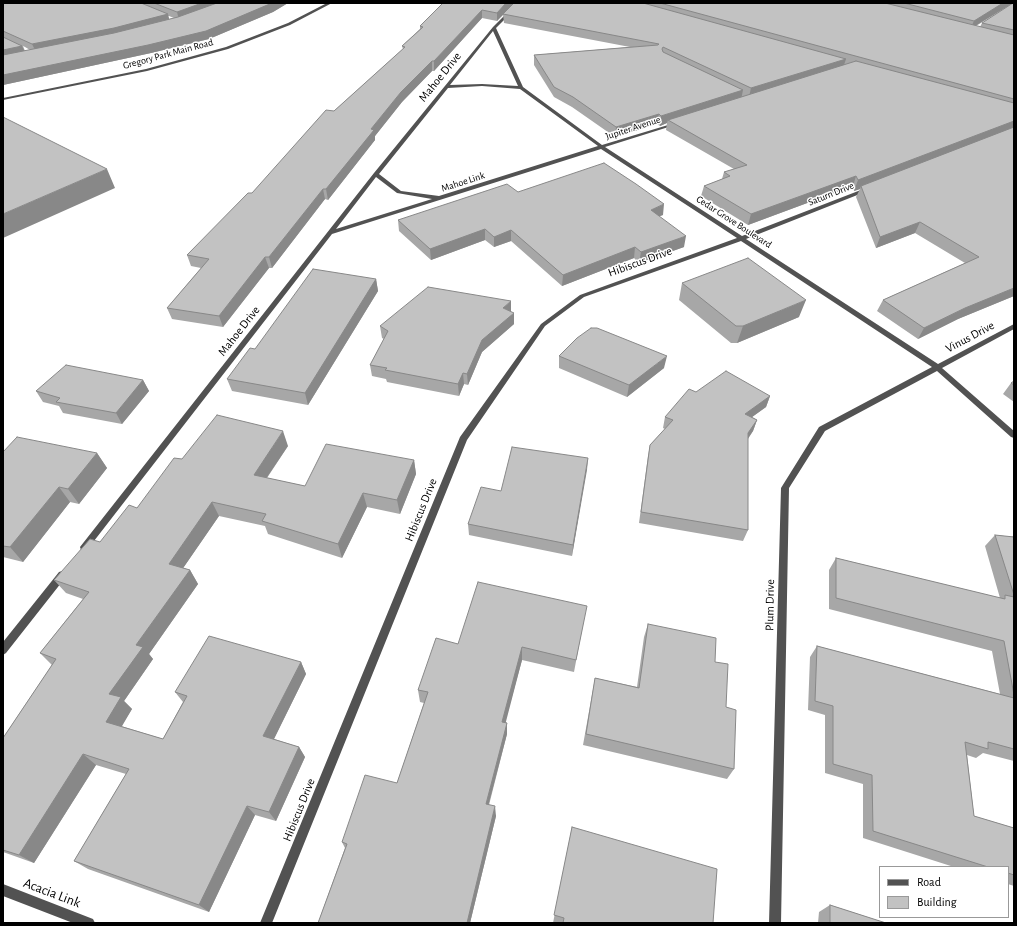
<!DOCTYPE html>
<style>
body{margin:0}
#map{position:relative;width:1017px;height:926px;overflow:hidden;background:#fff;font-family:"Alegreya Sans",sans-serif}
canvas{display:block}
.frame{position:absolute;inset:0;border:4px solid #000;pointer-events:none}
.legend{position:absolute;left:879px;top:866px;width:130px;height:52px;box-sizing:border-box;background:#fff;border:1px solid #999;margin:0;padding:5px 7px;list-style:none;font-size:12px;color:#000}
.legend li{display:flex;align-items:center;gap:8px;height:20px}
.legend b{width:20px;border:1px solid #999}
</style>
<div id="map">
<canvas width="1017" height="926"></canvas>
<div class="frame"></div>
<ul class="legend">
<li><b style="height:5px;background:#525252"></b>Road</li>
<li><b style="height:11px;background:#c2c2c2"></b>Building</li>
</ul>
</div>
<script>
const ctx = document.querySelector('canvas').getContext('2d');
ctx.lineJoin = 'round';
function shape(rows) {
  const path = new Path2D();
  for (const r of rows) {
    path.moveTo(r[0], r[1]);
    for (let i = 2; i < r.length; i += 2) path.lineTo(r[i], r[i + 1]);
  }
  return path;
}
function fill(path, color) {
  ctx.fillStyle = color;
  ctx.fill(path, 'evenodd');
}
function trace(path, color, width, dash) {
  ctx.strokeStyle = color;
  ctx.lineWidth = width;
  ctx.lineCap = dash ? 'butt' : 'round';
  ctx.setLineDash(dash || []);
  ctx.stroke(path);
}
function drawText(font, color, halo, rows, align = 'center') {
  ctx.font = font + ' "Alegreya Sans",sans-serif';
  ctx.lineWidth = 3;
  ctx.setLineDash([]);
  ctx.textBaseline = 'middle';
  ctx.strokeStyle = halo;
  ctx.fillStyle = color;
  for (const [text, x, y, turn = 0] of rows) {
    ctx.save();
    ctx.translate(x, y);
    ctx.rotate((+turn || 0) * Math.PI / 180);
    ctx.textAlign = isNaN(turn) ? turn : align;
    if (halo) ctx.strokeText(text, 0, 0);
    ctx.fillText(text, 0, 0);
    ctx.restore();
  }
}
fill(shape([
 [517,3,521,3,496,28,523,87,602,145,678,122,678,124,605,147,742,236,866,188,870,188,870,190,746,239,938,364,1014,324,1014,329,942,368,1014,431,1014,438,1011,437,937,371,825,431,789,488,781,923,769,923,781,488,819,427,932,367,741,241,584,297,545,326,467,440,272,923,260,923,460,437,541,324,580,295,737,238,601,149,332,234,87,550,84,551,81,550,80,547,374,173,493,27,517,3],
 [493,31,518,86,482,84,450,85,493,31],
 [482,86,520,89,598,146,439,196,401,191,379,174,448,88,482,86],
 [376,177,397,193,432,199,336,229,376,177],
 [62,571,65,572,67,575,65,578,6,653,3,655,3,642,59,572,62,571],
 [3,884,93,919,95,923,73,923,3,896,3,884]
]), '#525252');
fill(shape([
 [327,3,332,3,290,25,228,49,147,71,3,100,3,98,146,69,226,47,288,23,327,3]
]), '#525252');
fill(shape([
 [3,3,288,3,273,12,209,39,151,53,3,85],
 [168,16,169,16,174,18,169,19],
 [23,46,25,47,30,50,25,51],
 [443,3,1014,3,1014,296,958,319,918,339,877,311,883,300,965,263,915,233,876,248,856,197,860,189,854,191,853,186,748,225,701,196,704,186,722,179,724,172,734,169,666,130,667,123,660,126,657,124,615,137,572,107,554,97,534,65,534,55,630,47,504,23,503,14,497,21,482,18,434,71,432,71,402,102,375,136,375,140,328,200,325,199,272,268,269,268,223,327,172,319,167,308,201,268,191,266,187,255,252,193,334,111,403,49,402,46,420,29,420,26],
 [1013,3,982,23,980,27,976,26],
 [518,192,663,215,659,216,684,247,639,263,634,258,562,286,511,241,494,247,485,240,431,260,399,231,398,220],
 [376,279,378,291,308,405,232,391,227,379,255,349],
 [682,283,799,317,737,343,731,343,679,300],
 [511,311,514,324,482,352,468,385,464,384,459,396,387,382,386,379,372,376,370,365,384,339,382,338,380,326],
 [559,356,664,368,627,397,559,368],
 [143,380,149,391,122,424,63,413,59,406,43,402,36,391],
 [1014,381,1014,402,1003,394,1011,383],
 [696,392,770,396,766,407,752,417,757,420,753,431,748,439,748,530,743,541,639,523,648,456,650,445,665,429,663,428,665,417],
 [288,446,267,478,305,486,414,460,416,474,400,514,367,507,342,558,268,534,265,526,219,516,183,568,190,570,198,584,149,654,153,659,124,701,132,709,121,726,163,739,183,702,175,692,301,662,306,674,274,739,299,747,305,757,276,821,255,815,209,912,88,869,74,861,126,774,96,765,34,863,3,852,3,738,52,665,40,653,83,599,66,593,54,580,100,542,137,508,182,459],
 [3,452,97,453,107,468,79,504,70,502,23,562,3,557],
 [588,458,572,556,469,535,468,524,501,491],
 [995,535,1014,537,1014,761,983,753,976,758,967,755,974,816,1014,828,1014,886,1008,884,1008,867,954,867,863,838,863,784,825,773,825,715,808,710,810,657,817,646,1000,694,992,651,829,609,829,570,836,558,1000,598,985,546],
 [584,619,574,672,522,660,505,722,507,723,507,734,489,805,496,816,470,923,318,923,345,848,342,842,397,783,424,703,420,702,418,690,458,644],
 [648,624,715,662,726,707,734,769,727,779,583,745,595,678,637,687,644,637],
 [572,827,713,923,553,923],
 [830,905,886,923,818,923,819,912]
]), '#a7a7a7');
fill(shape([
 [202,3,227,3,179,20,177,12],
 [272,3,288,3,273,12,209,39,151,53,3,85,3,75],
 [506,3,515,3,497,21,497,13],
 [1003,3,1013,3,970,29,974,21],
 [482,10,482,18,434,71,434,61],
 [168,14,170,23,36,52,32,44],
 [22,46,26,54,3,59,3,50],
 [846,59,843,68,749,97,751,88],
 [432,61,432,71,402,102,375,136,375,140,328,200,326,189,371,129,401,92],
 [743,90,741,100,668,120,667,123,660,126,661,116],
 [659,114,657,124,615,137,616,127],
 [1014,121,1014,129,861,186,860,189,854,191,858,180],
 [107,169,115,188,3,238,3,214],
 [856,176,853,186,748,225,751,214],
 [323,189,325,199,272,268,269,257],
 [664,204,663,215,649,220,651,210],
 [920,222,915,233,876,248,880,237],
 [485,229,485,240,431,260,430,249],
 [511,230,511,241,494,247,494,237],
 [686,236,684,247,639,263,641,252],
 [635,247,634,258,562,286,563,275],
 [265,257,269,268,223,327,219,316],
 [376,279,378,291,308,405,305,393],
 [1014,288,1014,296,958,319,918,339,924,328,965,308],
 [806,300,799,317,737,343,743,326],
 [511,301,511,312,503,308],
 [514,313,514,324,482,352,468,385,467,374,482,340],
 [667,356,664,368,627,397,629,385],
 [463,373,464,384,459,396,458,384],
 [143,380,149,391,122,424,116,413],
 [770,396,766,407,741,425,745,414],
 [757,420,753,431,744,444,748,433],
 [283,431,288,446,259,489,254,475],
 [97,453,107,468,79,504,68,489],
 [588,458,587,470,572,556,573,545],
 [414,460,416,474,400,514,397,500],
 [59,487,70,502,23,562,10,547],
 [363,493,367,507,342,558,338,544],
 [212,502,219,516,177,577,169,564],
 [190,570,198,584,149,654,153,659,124,701,132,709,118,733,106,722,109,694,136,645],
 [522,647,522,660,503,733,502,722],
 [301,662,306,674,270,747,263,736],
 [507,723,507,734,486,814,486,804],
 [299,747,305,757,276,821,269,812],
 [83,754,96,765,34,863,19,855],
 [247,806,255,815,209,912,199,905],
 [495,806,496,816,470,923,467,923]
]), '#888');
const building = shape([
 [3,3,141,3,168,14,114,28,32,44,3,31,3,3],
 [154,3,202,3,177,12,154,3],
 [217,3,272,3,206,31,148,45,3,75,3,55,114,33,178,17,217,3],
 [443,3,506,3,497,13,482,10,434,61,432,61,401,92,371,129,374,130,326,189,323,189,269,257,265,257,219,316,167,308,209,259,187,255,248,193,252,193,326,110,334,111,405,47,402,46,423,27,420,26,443,3],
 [514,3,643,3,846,59,751,88,663,47,662,49,663,52,743,90,661,116,659,114,616,127,573,97,554,87,534,55,658,45,659,44,503,14,514,3],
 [660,3,885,3,1014,35,1014,99,660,3],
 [904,3,1003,3,974,21,904,3],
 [1013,3,1014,3,1014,30,982,23,1013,3],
 [3,37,22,46,3,50,3,37],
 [856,61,1014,103,1014,121,858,180,856,176,751,214,704,186,730,176,724,172,747,165,668,120,856,61],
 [3,117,107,169,3,214,3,117],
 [1014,127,1014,288,965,308,924,328,883,300,979,257,920,222,880,237,861,186,1014,127],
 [604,163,636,184,664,204,651,210,686,236,641,252,635,247,563,275,511,230,494,237,485,229,430,249,398,220,507,184,518,192,604,163],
 [748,258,806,300,743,326,736,326,682,283,748,258],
 [313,269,376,279,305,393,227,379,250,348,255,349,313,269],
 [428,287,511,301,503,308,514,313,482,340,467,374,463,373,458,384,385,370,387,368,370,365,388,331,380,326,428,287],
 [591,328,597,328,667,356,629,385,559,356,577,338,591,328],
 [66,365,143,380,116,413,56,402,60,398,36,391,66,365],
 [726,371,770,396,745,414,757,420,748,433,748,530,641,512,650,445,673,420,665,417,689,389,696,392,726,371],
 [1014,381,1014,385,1011,383,1014,381],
 [217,415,283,431,254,475,305,486,326,444,414,460,397,500,363,493,338,544,262,521,266,514,212,502,169,564,190,570,136,645,143,647,109,694,121,697,106,722,163,739,187,696,175,692,209,636,301,662,263,736,299,747,269,812,247,806,199,905,74,861,129,769,83,754,19,855,3,850,3,738,56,659,40,653,89,592,54,580,90,539,100,542,129,505,137,508,174,458,182,459,217,415],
 [17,437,97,453,68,489,59,487,10,547,3,546,3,452,17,437],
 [512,447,588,458,573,545,468,524,481,487,501,491,512,447],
 [995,535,1014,537,1014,595,995,535],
 [836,558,1005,599,1005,595,1014,597,1014,695,1004,641,836,598,836,558],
 [478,582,587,606,576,660,522,647,502,722,507,723,486,804,495,806,467,923,318,923,347,844,342,842,365,775,397,783,428,692,418,690,436,638,458,644,478,582],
 [648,624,716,638,715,662,728,664,726,707,736,710,734,769,586,734,595,678,639,688,648,624],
 [817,646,1014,698,1014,749,988,742,988,749,965,742,974,816,1014,828,1014,875,1008,873,1008,867,988,867,873,831,872,775,833,764,833,706,815,701,817,646],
 [572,827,717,869,713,923,563,923,564,918,554,915,572,827],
 [830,905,886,923,830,923,830,905]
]);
fill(building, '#c2c2c2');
trace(building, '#888', 1);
drawText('10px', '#000', '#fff', [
 ["Gregory Park Main Road",168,54,-15],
 ["Jupiter Avenue",633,128,-18],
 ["Mahoe Link",463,182,-18],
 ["Saturn Drive",831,194,-22],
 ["Cedar Grove Boulevard",734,222,33]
]);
drawText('12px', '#000', '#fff', [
 ["Mahoe Drive",440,77,-51],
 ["Hibiscus Drive",640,262,-20],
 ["Mahoe Drive",239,331,-52],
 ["Vinus Drive",970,337,-28],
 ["Hibiscus Drive",421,510,-68],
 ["Plum Drive",770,605,-89],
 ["Hibiscus Drive",299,810,-68]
]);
drawText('14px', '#000', '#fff', [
 ["Acacia Link",52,893,21]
]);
</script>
